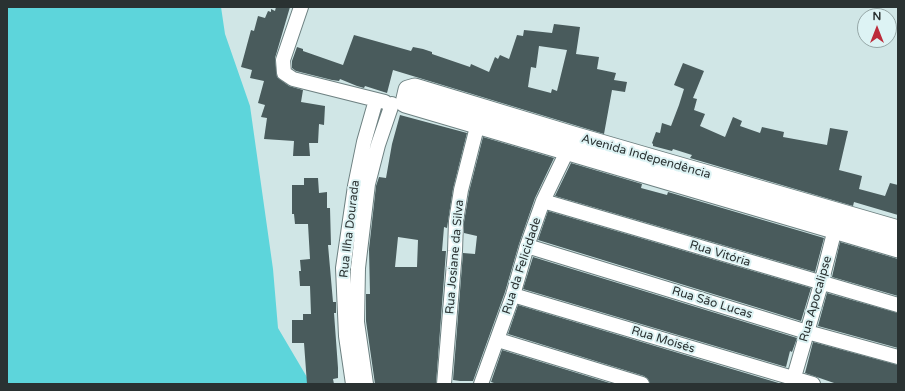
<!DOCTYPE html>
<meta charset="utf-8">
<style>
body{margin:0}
#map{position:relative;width:905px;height:391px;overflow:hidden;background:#d0e6e6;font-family:"Varela Round",sans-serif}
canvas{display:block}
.frame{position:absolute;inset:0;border:8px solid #2a3232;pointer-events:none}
.north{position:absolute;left:857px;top:8px;width:40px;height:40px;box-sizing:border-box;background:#ddf3f4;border:1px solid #95a6a6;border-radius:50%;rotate:0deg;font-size:11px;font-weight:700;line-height:16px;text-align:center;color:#2a3232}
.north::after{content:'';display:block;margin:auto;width:14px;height:18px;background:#bc2b3a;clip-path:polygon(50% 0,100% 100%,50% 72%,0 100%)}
</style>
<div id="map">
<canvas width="905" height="391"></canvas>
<div class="frame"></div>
<div class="north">N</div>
</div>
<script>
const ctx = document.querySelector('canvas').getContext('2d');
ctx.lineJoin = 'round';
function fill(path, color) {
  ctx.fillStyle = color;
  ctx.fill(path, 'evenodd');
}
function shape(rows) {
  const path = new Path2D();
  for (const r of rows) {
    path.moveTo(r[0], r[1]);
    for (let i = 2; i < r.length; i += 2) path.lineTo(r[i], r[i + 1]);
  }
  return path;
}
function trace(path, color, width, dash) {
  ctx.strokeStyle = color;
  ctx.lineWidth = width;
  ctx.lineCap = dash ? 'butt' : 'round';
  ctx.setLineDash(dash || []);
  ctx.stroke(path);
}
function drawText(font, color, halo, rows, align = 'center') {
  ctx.font = font + ' "Varela Round",sans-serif';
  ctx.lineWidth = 4;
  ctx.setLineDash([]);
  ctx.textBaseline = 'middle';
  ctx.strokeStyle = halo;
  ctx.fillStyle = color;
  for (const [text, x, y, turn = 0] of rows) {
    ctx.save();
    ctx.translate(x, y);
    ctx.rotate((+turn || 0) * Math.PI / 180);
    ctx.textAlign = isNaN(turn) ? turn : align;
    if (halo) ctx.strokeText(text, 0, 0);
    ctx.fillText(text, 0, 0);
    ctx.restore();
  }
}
fill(shape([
 [7,7,221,7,225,34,250,106,273,269,278,328,311,384,7,384]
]), '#5dd5db');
fill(shape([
 [276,7,290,7,275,58,277,77,289,86,303,90,301,102,325,106,324,125,319,124,318,143,309,143,310,156,293,156,294,141,264,139,267,118,261,117,265,105,258,103,264,81,250,78,252,70,241,67,251,30,254,31,258,16,265,18,268,11,271,12,271,9,275,11],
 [554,24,580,27,576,54,599,57,597,69,616,73,614,80,627,82,625,92,612,90,604,134,393,70,387,93,365,86,364,88,357,86,340,79,339,81,332,80,296,71,292,68,292,61,297,47,303,49,303,51,343,65,354,35,411,51,413,47,423,49,432,52,432,54,470,67,471,64,489,72,495,57,498,59,500,55,509,59,517,35,523,36,524,30,552,33],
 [539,46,567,50,557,91,552,89,551,93,528,87,531,67,536,68],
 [683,63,704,71,693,98,697,99,694,110,705,114,700,126,725,137,733,117,742,121,740,126,760,133,762,127,784,132,783,137,827,145,830,128,848,131,839,170,862,176,859,189,885,196,890,183,898,185,898,215,854,202,853,206,690,158,692,155,673,149,672,151,653,146,653,144,652,143,656,132,660,133,662,123,671,126,679,105,684,89,674,85],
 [400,115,467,133,453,189,447,228,444,227,442,251,446,251,436,384,375,384,366,321,366,294,370,294,369,249,376,186,379,177,386,178,392,144],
 [398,237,418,240,417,267,395,267],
 [483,137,554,158,535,198,519,244,505,292,473,381,460,381,453,380,463,253,475,254,477,236,464,233,464,222,469,192],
 [571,163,642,184,641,188,667,195,668,192,824,238,815,272,555,196],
 [304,178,318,178,319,193,327,192,327,208,330,208,331,245,328,245,333,302,336,302,336,313,334,313,338,368,338,378,333,379,334,384,307,384,304,343,292,343,292,320,303,320,303,314,311,314,310,286,300,286,299,271,301,271,300,260,310,259,308,224,295,224,294,214,292,214,292,185,304,185],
 [548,211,811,288,801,321,538,240],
 [840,242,898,259,898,296,832,277],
 [533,257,797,338,792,352,790,351,786,367,523,289],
 [827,293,898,313,898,348,818,326],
 [518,305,782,384,650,384,648,379,644,376,508,334],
 [813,342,898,365,898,384,837,384,805,373],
 [502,350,613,384,497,384,491,382]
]), '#495b5c');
const street = shape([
 [301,7,283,60,284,73,293,79,385,102],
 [543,201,898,305],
 [527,246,807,332,898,357],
 [513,295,813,384],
 [498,340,642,384],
 [353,384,346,336,343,268,355,186,364,142,376,100],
 [366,384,357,322,358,268,368,184,378,145,392,104],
 [444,384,455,251,456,221,461,190,480,115],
 [481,384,513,295,527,246,543,201,571,143],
 [792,384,821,284,837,221]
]);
const secondary = shape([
 [898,230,573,136,415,88,408,90,405,103,898,248]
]);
trace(street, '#6d8081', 16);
trace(secondary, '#6d8081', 21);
trace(street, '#fff', 14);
trace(secondary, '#fff', 19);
drawText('12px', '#2a3232', '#ddf3f4', [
 ["Avenida Independência",646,157,16],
 ["Rua Ilha Dourada",350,229,-83],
 ["Rua Vitória",720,254,17],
 ["Rua Josiane da Silva",455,257,-85],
 ["Rua da Felicidade",522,266,-72],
 ["Rua Apocalipse",816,299,-74],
 ["Rua São Lucas",712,303,17],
 ["Rua Moisés",663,340,17]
]);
</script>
